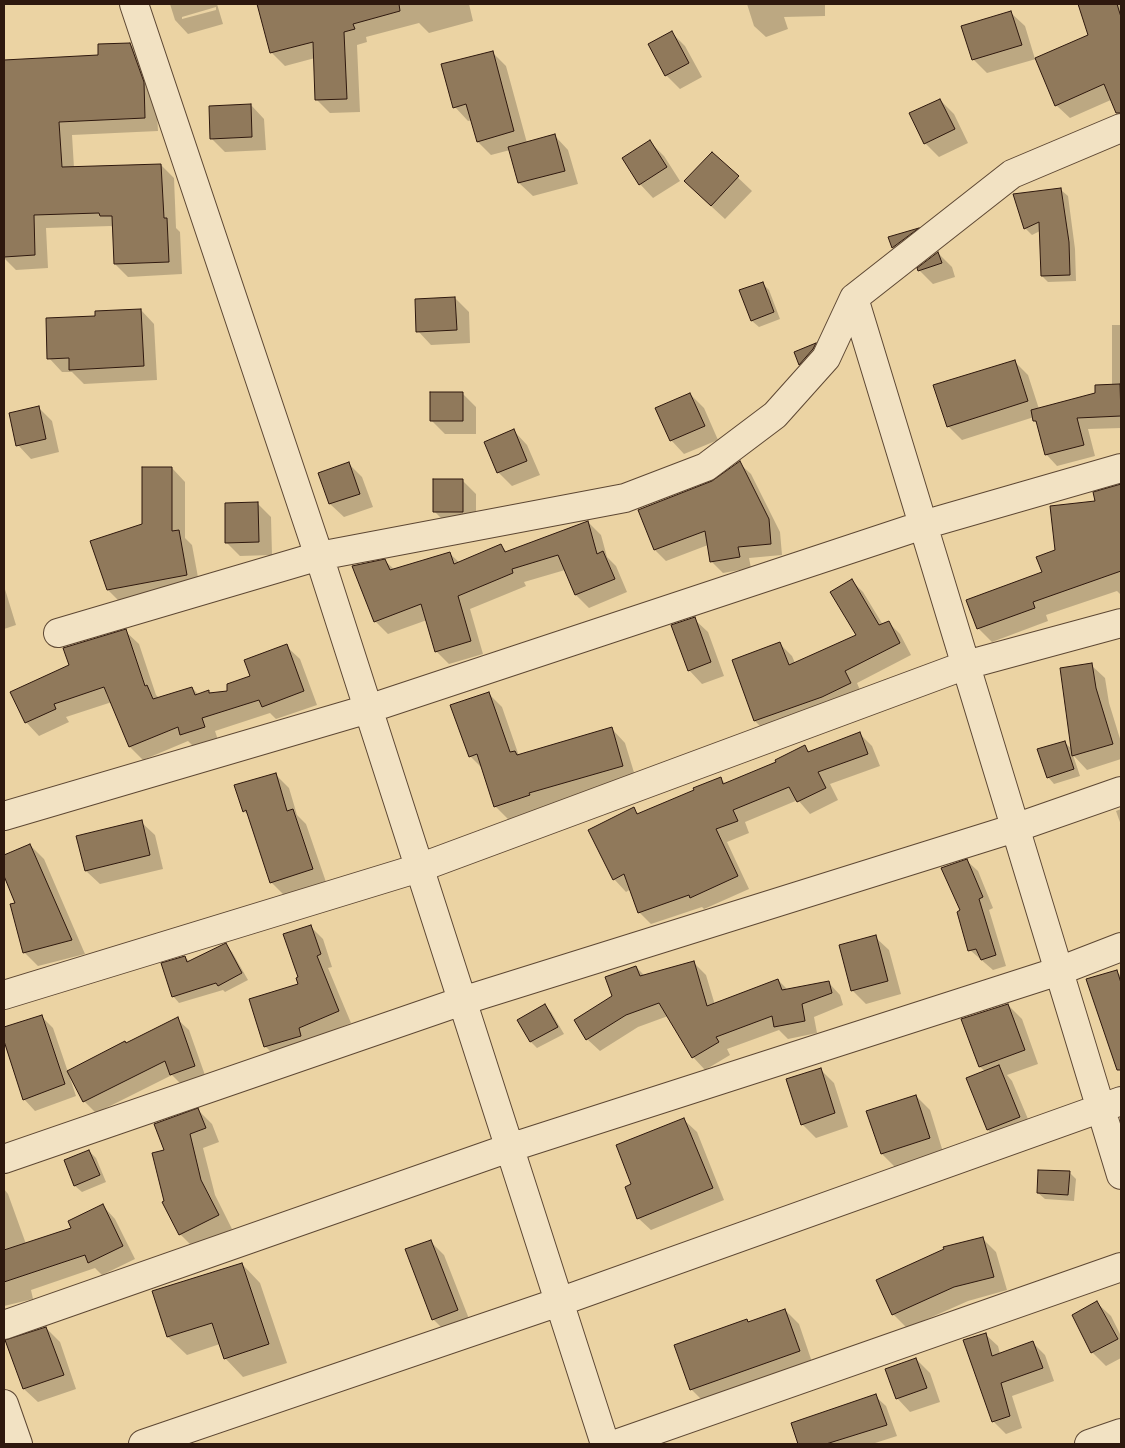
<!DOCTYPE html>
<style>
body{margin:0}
#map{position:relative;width:1125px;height:1448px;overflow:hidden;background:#ebd3a3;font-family:"Libre Caslon Text",serif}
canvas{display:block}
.frame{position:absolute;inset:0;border:5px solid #2e180e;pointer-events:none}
</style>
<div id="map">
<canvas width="1125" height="1448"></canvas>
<div class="frame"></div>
</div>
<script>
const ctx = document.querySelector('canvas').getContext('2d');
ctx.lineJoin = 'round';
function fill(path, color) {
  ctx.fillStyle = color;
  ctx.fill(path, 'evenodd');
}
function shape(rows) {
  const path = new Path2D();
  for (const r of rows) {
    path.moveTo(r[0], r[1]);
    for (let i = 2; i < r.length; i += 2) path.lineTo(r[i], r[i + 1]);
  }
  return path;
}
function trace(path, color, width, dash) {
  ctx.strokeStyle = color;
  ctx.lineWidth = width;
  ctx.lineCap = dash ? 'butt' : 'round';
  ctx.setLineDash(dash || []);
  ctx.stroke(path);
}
fill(shape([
 [170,4,217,4,223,24,188,34,175,20],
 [216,7,216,10,182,19,182,17],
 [258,4,469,4,473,21,429,33,419,23,366,37,367,42,357,45,360,112,330,113,317,100,315,58,285,66,272,53],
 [747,4,825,4,825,16,784,17,788,29,766,37,754,26],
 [1058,4,1121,4,1121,107,1113,99,1070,118,1056,105,1036,59,987,73,973,59,1011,13,1025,26,1035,59,1090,35,1079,4],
 [672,33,685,46,702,77,680,89,666,75],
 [130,44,143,57,156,96,158,131,72,135,74,168,161,165,174,178,176,228,180,232,182,274,128,277,115,264,114,228,111,226,46,228,48,268,16,270,4,258,4,94,22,94,100,56],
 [492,52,506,66,527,143,555,136,568,150,578,184,533,196,519,183,510,150,491,155,478,142,472,120,468,121,455,107],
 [940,100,954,114,968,143,939,157,925,143],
 [251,105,264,119,266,150,225,152,211,138],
 [650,142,664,156,680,181,653,198,640,184],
 [712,153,752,191,725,219,699,195],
 [1061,190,1068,196,1075,249,1076,281,1048,282,1042,276,1040,231,1032,235,1025,228],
 [918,229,931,242,906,261,893,248,890,238],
 [938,253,952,267,955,277,933,284,919,270],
 [763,284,769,290,780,319,759,327,752,321,741,291],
 [455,298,469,312,470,343,431,345,418,331],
 [141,310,154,324,157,380,84,384,72,372,62,372,49,358,96,317],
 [1112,325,1121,325,1121,428,1088,429,1095,456,1057,466,1046,454,1038,424,1034,420,1034,417,962,440,948,426,1014,361,1028,375,1039,409,1096,394,1112,386],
 [815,345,822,351,806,370,800,364,796,353],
 [462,393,476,407,476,434,445,434,431,420],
 [690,394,704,408,718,440,684,454,671,440],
 [38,407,52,421,59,452,31,459,18,445],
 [514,431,527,445,540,475,512,486,498,472],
 [348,463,362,477,373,507,344,517,330,504],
 [739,463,751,474,780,532,782,555,749,558,751,568,723,573,711,561,708,545,666,561,655,550,712,483],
 [172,468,185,482,185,538,192,545,200,588,122,604,108,590],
 [462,480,476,494,476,525,448,525,434,511],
 [1121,485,1121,595,1117,591,1046,615,1048,621,992,642,978,628,1043,573,1057,551,1097,502,1094,493],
 [258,504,271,517,272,555,240,556,226,542],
 [588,522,601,535,607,557,616,566,627,592,589,608,576,595,565,570,524,582,526,586,470,609,483,654,449,664,436,651,427,620,388,634,375,621,385,561,395,570,449,553,460,563,501,546,508,553],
 [851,580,863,592,883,625,888,622,900,634,911,655,857,683,862,695,767,733,755,721,733,661,780,644,792,656,795,663,858,635],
 [4,586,16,625,4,629],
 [694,619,708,632,724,676,702,684,689,670],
 [125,631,139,644,156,695,159,698,192,688,199,695,208,691,211,694,228,692,251,676,286,646,300,659,317,705,276,719,270,713,215,731,218,740,194,747,188,741,143,760,130,747,112,702,66,717,69,722,39,736,26,722,71,665],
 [1091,665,1105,678,1109,703,1121,742,1121,759,1087,770,1073,755,1080,776,1054,784,1048,777,1064,742,1073,750],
 [488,693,502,707,519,756,612,729,625,743,636,779,542,807,543,809,509,820,495,806,483,769,470,756],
 [860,734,872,746,880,766,830,784,838,800,810,814,798,800,745,822,749,833,727,842,749,889,704,909,702,907,651,924,639,912,631,889,626,892,614,879,633,809,639,814,721,779,726,784,778,763,804,746,810,752],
 [275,774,289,788,297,815,306,824,326,882,285,896,271,882,249,816,244,811],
 [1121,809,1121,825,1116,811],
 [141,822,155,835,163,869,100,884,86,871],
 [30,845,44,859,85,954,38,966,24,952,17,904,4,873,4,857],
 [967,861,978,871,993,908,989,910,1006,966,993,970,970,950,961,911],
 [310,926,323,939,332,967,328,968,351,1023,310,1040,277,1058,265,1046,300,985],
 [875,937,889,950,901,994,866,1004,852,990],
 [226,945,232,952,248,980,225,992,223,990,179,1003,173,996,185,957,190,962],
 [694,963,706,975,715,1005,778,980,788,990,828,982,840,995,843,1005,814,1017,817,1033,788,1039,779,1030,727,1049,730,1055,705,1070,693,1057,668,1016,638,1027,600,1051,587,1039,575,1020,614,997,636,967,645,976],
 [1116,971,1121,976,1121,1065,1105,1032],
 [1008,1005,1022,1019,1038,1064,1007,1075,1012,1081,1033,1131,1002,1144,988,1130,968,1079,986,1072,980,1067,962,1020],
 [545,1006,551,1012,564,1034,537,1048,531,1042,519,1020],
 [41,1016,53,1028,68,1072,177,1019,189,1030,206,1078,183,1086,172,1075,96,1113,84,1101,70,1075,69,1075,76,1096,35,1111,24,1099,4,1036,4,1028],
 [820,1069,834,1083,848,1127,816,1138,802,1124],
 [916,1096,930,1110,943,1152,896,1168,882,1154,868,1112],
 [198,1110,212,1124,219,1142,203,1148,215,1195,232,1229,194,1248,180,1234,166,1201,166,1151],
 [684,1120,697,1132,724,1200,651,1230,638,1218,632,1185],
 [89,1151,96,1158,106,1182,82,1192,75,1186,65,1161],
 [1069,1172,1076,1179,1074,1201,1045,1199,1038,1193],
 [4,1189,8,1194,26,1244,73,1228,103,1206,115,1219,135,1259,102,1275,95,1268,31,1290,33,1299,4,1306],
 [982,1238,996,1252,1007,1290,968,1301,907,1328,893,1314],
 [430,1241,444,1255,471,1324,447,1333,433,1319],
 [242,1264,260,1283,287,1363,243,1377,225,1358,220,1344,187,1355,168,1337,154,1292],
 [1097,1303,1111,1316,1121,1336,1121,1358,1106,1366,1092,1352],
 [785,1310,799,1324,813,1365,705,1403,691,1389,746,1320,749,1323],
 [46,1328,60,1342,76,1389,38,1402,24,1389],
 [985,1334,998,1346,1000,1354,1033,1343,1045,1355,1054,1381,1012,1396,1022,1428,1006,1434,993,1421],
 [916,1359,930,1373,940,1402,910,1412,897,1398],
 [875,1396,886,1406,897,1436,872,1444,800,1444,792,1423]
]), '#0003');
const building = shape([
 [257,4,399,4,400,11,353,24,355,29,344,32,347,99,315,100,313,42,270,53,257,4],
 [1078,4,1117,4,1121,17,1121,113,1116,113,1104,84,1055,106,1035,58,1088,35,1078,4],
 [1011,11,1022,45,972,60,961,26,1011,11],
 [672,31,689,63,665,76,648,44,672,31],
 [130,43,144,82,145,118,59,122,62,167,161,164,164,218,167,218,169,262,114,264,112,216,100,216,99,213,34,215,35,255,4,257,4,60,98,55,98,44,130,43],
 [493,51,514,131,477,142,466,104,453,108,441,64,493,51],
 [940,99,955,129,924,144,909,113,940,99],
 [251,104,252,137,210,139,209,106,251,104],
 [555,134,565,171,518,183,508,147,555,134],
 [650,140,667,167,639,185,622,158,650,140],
 [712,152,739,176,711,206,684,181,712,152],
 [1061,188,1069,242,1070,275,1041,276,1039,222,1024,229,1013,194,1061,188],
 [919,228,892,248,888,237,919,228],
 [938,252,942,263,918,271,917,268,938,252],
 [763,282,774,312,751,321,739,290,763,282],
 [455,297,457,330,416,332,415,299,455,297],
 [141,309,144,366,69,370,69,358,47,359,46,318,95,316,95,311,141,309],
 [816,343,813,349,799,365,794,352,816,343],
 [1015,360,1028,401,947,427,933,385,1015,360],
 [1120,384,1121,416,1077,418,1084,445,1045,455,1036,421,1033,421,1031,410,1095,393,1095,385,1120,384],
 [430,392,463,392,463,421,430,421,430,392],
 [690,393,705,426,670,441,655,408,690,393],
 [39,406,46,439,16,446,9,413,39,406],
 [514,429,527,461,497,473,484,442,514,429],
 [740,461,769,519,771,544,738,547,740,557,710,562,705,531,654,550,638,510,712,481,740,461],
 [349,462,360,494,329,504,318,473,349,462],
 [142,467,172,467,172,531,179,530,187,575,107,590,90,541,142,524,142,467],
 [433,479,463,479,463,512,433,512,433,479],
 [1121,484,1121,571,1033,602,1035,608,977,629,966,600,1042,572,1036,557,1055,550,1050,506,1095,501,1093,492,1121,484],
 [258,502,259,542,225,543,225,503,258,502],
 [588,521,597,554,603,551,615,579,575,595,558,555,512,569,513,573,458,596,471,641,435,652,421,604,374,622,352,566,385,559,390,570,450,552,454,564,501,544,505,552,588,521],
 [852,579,879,625,889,621,900,643,845,671,851,683,822,697,754,721,732,660,780,642,789,665,856,635,830,592,852,579],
 [695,617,711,662,688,671,671,625,695,617],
 [126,629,145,686,147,685,153,699,192,687,195,695,209,690,209,693,227,691,227,684,250,676,244,660,287,644,304,691,262,707,259,700,202,718,205,727,180,735,178,727,129,747,104,687,54,704,56,709,25,723,10,692,69,665,63,648,126,629],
 [1092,663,1096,688,1113,744,1072,756,1060,668,1092,663],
 [489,692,510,752,515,751,517,755,612,727,623,766,529,793,530,795,494,807,477,754,469,757,450,705,489,692],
 [860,732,868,754,818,772,826,788,797,802,789,787,733,810,738,821,716,829,738,876,690,898,689,895,638,913,624,874,613,880,588,830,634,807,637,814,694,790,693,788,721,777,723,784,776,762,775,760,805,745,808,752,860,732],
 [1065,741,1074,769,1047,778,1037,749,1065,741],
 [276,773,287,811,293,809,313,869,270,883,246,810,243,812,234,785,276,773],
 [142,820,150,855,85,871,76,836,142,820],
 [30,844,72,940,23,953,10,904,15,903,4,876,4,855,30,844],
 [967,859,983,897,979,899,996,955,981,960,976,949,968,951,957,912,960,910,941,868,967,859],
 [311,925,321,954,317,956,339,1011,299,1028,301,1036,264,1047,249,999,298,984,296,978,298,977,283,934,311,925],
 [876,935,888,981,851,991,839,945,876,935],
 [226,943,242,973,218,986,216,983,172,997,161,963,185,956,187,962,226,943],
 [694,961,707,1006,778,979,782,990,829,981,832,993,802,1004,805,1021,774,1027,772,1016,716,1037,719,1042,692,1058,659,1003,626,1015,586,1040,574,1020,612,996,605,977,636,966,640,976,694,961],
 [1117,970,1121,983,1121,1070,1117,1070,1086,979,1117,970],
 [545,1004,558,1027,530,1042,517,1020,545,1004],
 [1008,1004,1025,1050,979,1067,961,1019,1008,1004],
 [42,1015,65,1084,23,1100,4,1041,4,1027,42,1015],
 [178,1017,195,1066,170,1075,165,1061,83,1102,67,1071,125,1041,126,1043,178,1017],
 [999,1065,1020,1117,987,1130,966,1078,999,1065],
 [821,1068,835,1113,801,1125,786,1079,821,1068],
 [916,1095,930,1138,881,1154,866,1111,916,1095],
 [198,1108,206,1128,190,1134,201,1180,219,1215,179,1235,162,1202,164,1201,152,1153,164,1150,154,1124,198,1108],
 [684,1118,713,1188,637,1219,625,1187,631,1184,616,1145,684,1118],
 [89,1150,100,1175,74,1186,64,1160,89,1150],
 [1038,1170,1070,1171,1068,1195,1037,1193,1038,1170],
 [103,1204,123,1246,88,1263,85,1255,4,1282,4,1250,71,1228,68,1221,103,1204],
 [983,1237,994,1277,954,1287,892,1315,876,1280,944,1249,943,1247,983,1237],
 [431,1240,458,1310,432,1320,405,1249,431,1240],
 [242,1263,269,1344,224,1359,212,1323,167,1337,152,1291,242,1263],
 [1097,1301,1118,1339,1091,1353,1072,1315,1097,1301],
 [785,1309,800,1351,690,1390,674,1345,747,1319,748,1322,785,1309],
 [46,1327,64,1375,23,1389,5,1340,46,1327],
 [986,1333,992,1356,1033,1341,1043,1368,1001,1383,1010,1416,992,1422,963,1340,986,1333],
 [916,1358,927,1388,896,1399,885,1369,916,1358],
 [876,1394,887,1425,826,1444,798,1444,791,1423,876,1394]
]);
fill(building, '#90795b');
trace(building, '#2e180e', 1);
const street = shape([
 [134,4,319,556,605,1444],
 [854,298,1121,1175],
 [58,633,319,556,625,498,706,467,775,415,826,358,854,298,1012,174,1121,128],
 [4,816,368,709,923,525,1121,468],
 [4,995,419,868,966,665,1121,623],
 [4,1159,462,1001,1015,828,1121,791],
 [4,1325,509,1148,1059,971,1121,947],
 [4,1404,18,1444],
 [143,1444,559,1302,1121,1101],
 [616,1444,1121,1267],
 [1089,1444,1121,1433]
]);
trace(street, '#5d4733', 30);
trace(street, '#f2e2c3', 28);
</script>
